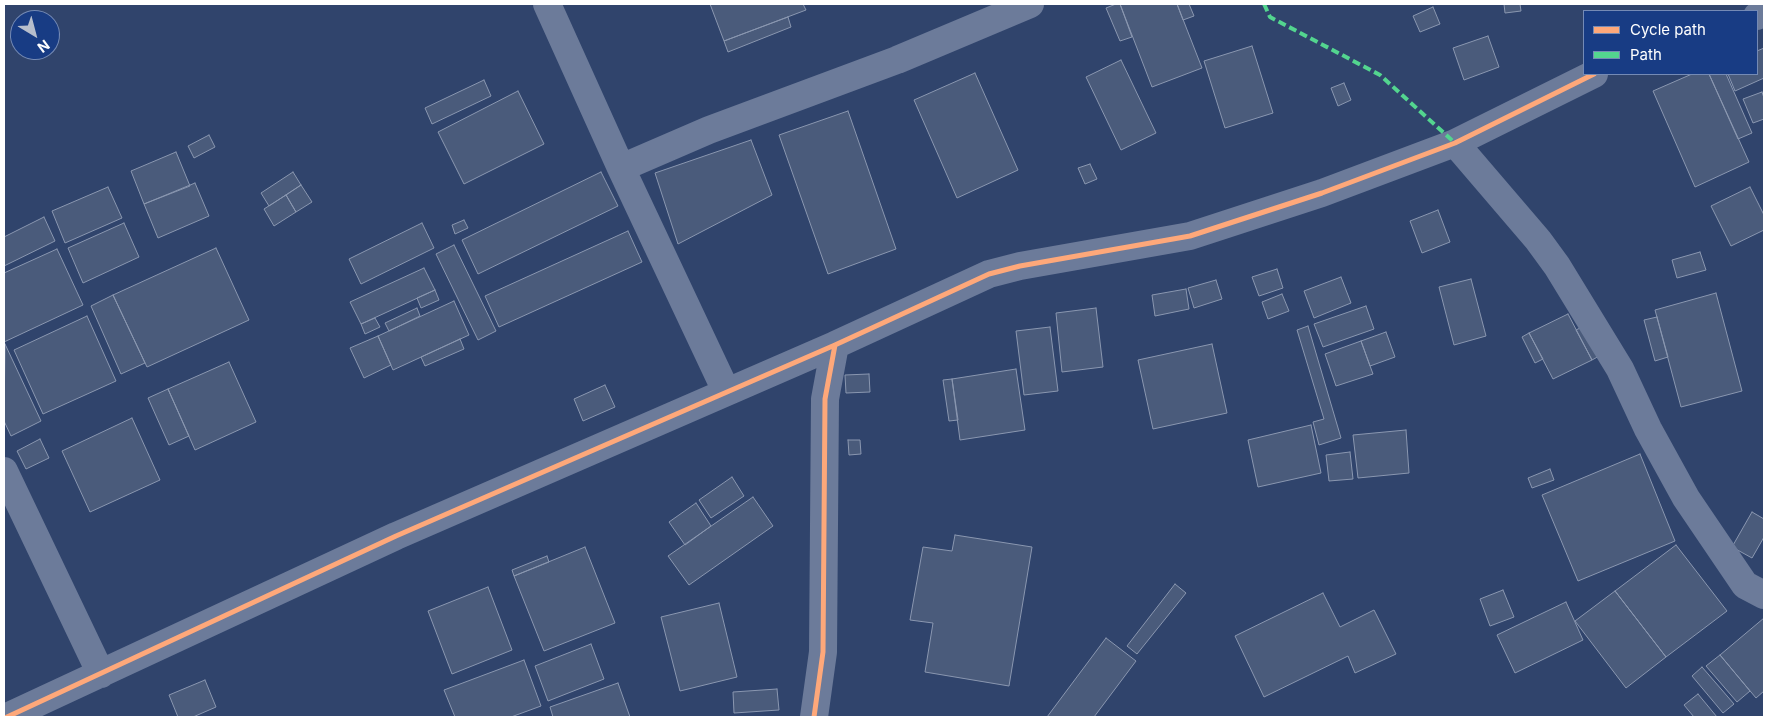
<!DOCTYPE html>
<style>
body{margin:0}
#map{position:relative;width:1768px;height:721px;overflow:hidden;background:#30446c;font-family:Inter,sans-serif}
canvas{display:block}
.frame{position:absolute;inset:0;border:5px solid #fff;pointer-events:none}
.legend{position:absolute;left:1583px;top:10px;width:175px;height:65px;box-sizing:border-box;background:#183c84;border:1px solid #748ab5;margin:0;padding:6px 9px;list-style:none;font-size:15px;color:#fff}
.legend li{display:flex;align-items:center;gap:10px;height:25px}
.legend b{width:25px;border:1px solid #748ab5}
.north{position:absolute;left:10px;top:10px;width:50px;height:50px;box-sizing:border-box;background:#183c84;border:1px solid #748ab5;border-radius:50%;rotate:143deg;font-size:14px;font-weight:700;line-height:20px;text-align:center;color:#fff}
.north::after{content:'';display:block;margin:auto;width:18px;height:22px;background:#b7becc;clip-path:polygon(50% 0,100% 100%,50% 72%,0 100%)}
</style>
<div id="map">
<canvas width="1768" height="721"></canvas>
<div class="frame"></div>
<ul class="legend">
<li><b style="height:6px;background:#fea87a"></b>Cycle path</li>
<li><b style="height:6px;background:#53d58f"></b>Path</li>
</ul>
<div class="north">N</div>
</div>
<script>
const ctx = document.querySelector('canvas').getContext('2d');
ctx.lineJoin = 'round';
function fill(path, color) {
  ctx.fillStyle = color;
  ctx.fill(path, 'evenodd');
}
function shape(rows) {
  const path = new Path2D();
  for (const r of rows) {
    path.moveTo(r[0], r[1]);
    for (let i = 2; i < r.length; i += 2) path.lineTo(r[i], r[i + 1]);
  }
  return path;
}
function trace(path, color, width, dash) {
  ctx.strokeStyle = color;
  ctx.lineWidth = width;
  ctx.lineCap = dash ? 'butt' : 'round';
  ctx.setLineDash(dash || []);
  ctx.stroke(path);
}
const building = shape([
 [710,4,803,4,806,10,724,41,710,4],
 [1116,4,1120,4,1132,37,1120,41,1106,8,1116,4],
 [1120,4,1177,4,1202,68,1152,87,1120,4],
 [1177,4,1189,4,1194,16,1183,20,1177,4],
 [1504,4,1520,4,1521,11,1505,13,1504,4],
 [1433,7,1440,24,1420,32,1413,16,1433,7],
 [788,17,791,27,728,52,724,41,788,17],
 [1488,36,1499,67,1464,80,1453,48,1488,36],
 [1252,46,1273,113,1225,128,1204,61,1252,46],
 [1764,48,1764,78,1735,91,1728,74,1757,74,1757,51,1764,48],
 [1121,60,1156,133,1121,150,1086,77,1121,60],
 [975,73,1018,170,957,198,914,100,975,73],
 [1692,74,1709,74,1749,162,1695,187,1653,91,1692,74],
 [1709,74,1726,74,1752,133,1738,139,1709,74],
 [484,80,491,96,432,124,425,108,484,80],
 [1344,83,1351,100,1338,106,1331,88,1344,83],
 [518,91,544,144,464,184,438,132,518,91],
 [1762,92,1764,98,1764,119,1753,123,1743,99,1762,92],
 [848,111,896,249,828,274,779,135,848,111],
 [209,135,215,147,194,158,188,146,209,135],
 [751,140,772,195,678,244,655,173,751,140],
 [176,152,190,186,144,204,131,171,176,152],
 [1090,164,1097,179,1085,184,1078,168,1090,164],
 [293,172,301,185,269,206,261,193,293,172],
 [601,172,618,206,478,274,462,240,601,172],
 [195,183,209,216,158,238,144,204,195,183],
 [301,185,312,202,296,212,286,195,301,185],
 [108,187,122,218,65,243,52,211,108,187],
 [1750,187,1764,215,1764,230,1731,246,1711,206,1750,187],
 [286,195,296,212,274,226,264,209,286,195],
 [1438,210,1450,242,1422,253,1410,221,1438,210],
 [44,217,55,241,4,266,4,237,44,217],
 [464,220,468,228,455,234,452,225,464,220],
 [124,223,139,257,83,283,68,248,124,223],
 [422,223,434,248,361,284,349,259,422,223],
 [628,231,642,262,499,327,485,296,628,231],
 [454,245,496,331,478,340,436,254,454,245],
 [216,248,249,320,147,367,113,295,216,248],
 [57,249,83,305,4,342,4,273,57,249],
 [1700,252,1706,270,1677,278,1672,260,1700,252],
 [424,268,435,290,361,324,350,302,424,268],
 [1277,269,1283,288,1259,296,1252,277,1277,269],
 [1341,277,1351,303,1314,318,1304,291,1341,277],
 [1471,279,1486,336,1454,345,1439,287,1471,279],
 [1216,280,1222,299,1194,308,1188,288,1216,280],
 [1186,289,1189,309,1155,316,1152,295,1186,289],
 [435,290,439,300,421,308,417,298,435,290],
 [1716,293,1742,391,1681,407,1655,310,1716,293],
 [1282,294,1289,311,1268,319,1262,302,1282,294],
 [113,295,145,363,121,374,91,306,113,295],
 [454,301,469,335,393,370,378,336,454,301],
 [1366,306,1374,329,1323,347,1314,324,1366,306],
 [417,308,420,316,389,331,385,323,417,308],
 [1096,308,1103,367,1062,372,1056,313,1096,308],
 [1568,314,1592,360,1553,379,1529,333,1568,314],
 [87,316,116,381,43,414,14,350,87,316],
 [1657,317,1668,357,1655,361,1644,320,1657,317],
 [375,318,380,327,365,334,361,324,375,318],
 [1586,325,1601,355,1592,360,1576,330,1586,325],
 [1308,326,1341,438,1319,445,1313,422,1324,419,1297,330,1308,326],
 [1050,327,1058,391,1024,395,1016,331,1050,327],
 [1386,332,1395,357,1370,366,1361,341,1386,332],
 [1529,333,1543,359,1535,363,1522,337,1529,333],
 [378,336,391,365,364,378,350,348,378,336],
 [460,339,464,349,425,366,421,357,460,339],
 [1361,341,1373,374,1336,386,1325,354,1361,341],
 [5,344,41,421,11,436,4,421,5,344],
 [1212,344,1227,413,1153,429,1138,360,1212,344],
 [229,362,256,422,195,450,168,389,229,362],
 [1016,369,1025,430,960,440,952,379,1016,369],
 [869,374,870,392,846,393,845,375,869,374],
 [952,379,958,420,949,421,943,380,952,379],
 [605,385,615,407,583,421,574,399,605,385],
 [168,389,189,436,169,445,148,398,168,389],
 [132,418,160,480,90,512,62,451,132,418],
 [1311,425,1321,473,1258,487,1248,440,1311,425],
 [1406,430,1409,473,1358,478,1353,435,1406,430],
 [40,439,49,458,26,469,17,451,40,439],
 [848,440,860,440,861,454,849,455,848,440],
 [1350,452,1353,479,1329,481,1326,455,1350,452],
 [1640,454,1675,541,1578,581,1542,495,1640,454],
 [1550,469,1554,480,1532,488,1528,478,1550,469],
 [732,477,744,496,711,518,699,500,732,477],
 [753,497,773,526,689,585,668,556,753,497],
 [696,503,711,526,685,545,669,522,696,503],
 [1752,512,1764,519,1764,537,1752,558,1732,547,1752,512],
 [955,535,1032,547,1009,686,925,672,933,623,910,620,923,547,952,551,955,535],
 [1676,545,1727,611,1666,657,1615,591,1676,545],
 [585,547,615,623,544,651,514,576,585,547],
 [547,556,549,562,514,576,512,570,547,556],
 [1175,584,1186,593,1137,654,1127,646,1175,584],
 [488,587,512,650,452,674,428,611,488,587],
 [1503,590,1514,617,1490,626,1480,599,1503,590],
 [1615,591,1666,657,1626,688,1575,621,1615,591],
 [1323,593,1340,627,1374,610,1396,654,1355,673,1348,656,1264,697,1235,636,1323,593],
 [1566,602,1583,640,1515,673,1497,635,1566,602],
 [719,603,737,677,680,691,661,617,719,603],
 [1764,618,1764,691,1756,698,1720,655,1764,618],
 [1106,638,1136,661,1094,717,1047,717,1106,638],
 [591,644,604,679,548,701,535,666,591,644],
 [1720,655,1750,691,1737,702,1706,666,1720,655],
 [524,660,541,706,511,717,455,717,444,690,524,660],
 [1702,667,1734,704,1723,713,1692,676,1702,667],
 [205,680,216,707,193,717,178,717,169,695,205,680],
 [618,683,630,717,553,717,550,707,618,683],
 [777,689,779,710,734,713,733,692,777,689],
 [1698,694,1717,717,1694,717,1684,705,1698,694]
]);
fill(building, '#4a5b7b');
trace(building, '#8a97b0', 1);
trace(shape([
 [547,4,621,168,726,391],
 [1757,16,1764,13],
 [1455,143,1538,240,1557,266,1620,369,1648,429,1686,498,1745,585,1764,595],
 [621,168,709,130,897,60,1030,4],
 [4,471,101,674],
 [7,717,396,536,835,345],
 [814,717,823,652,825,399,835,345,989,274,1020,266,1190,236,1322,193,1455,143,1594,74]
]), '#6c7b9a', 28);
trace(shape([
 [1264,4,1270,17,1380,75,1455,143]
]), '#53d58f', 4, [8, 4]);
trace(shape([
 [7,717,396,536,835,345],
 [814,717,823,652,825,399,835,345,989,274,1020,266,1190,236,1322,193,1455,143,1594,74]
]), '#fea87a', 5);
</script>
